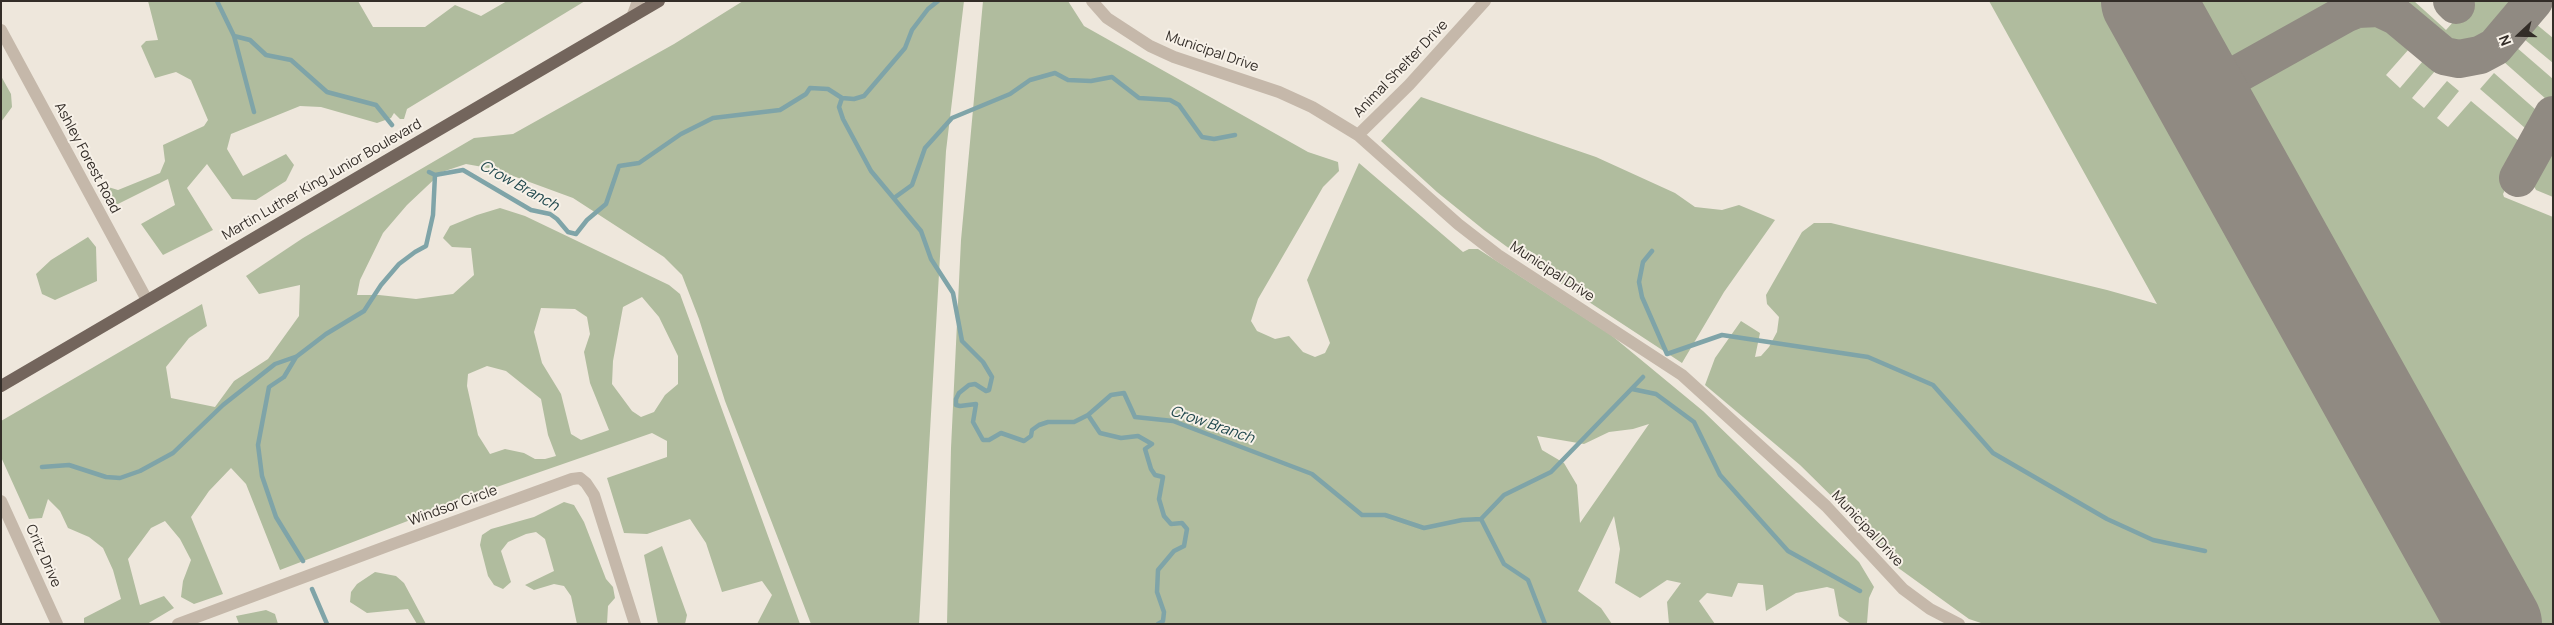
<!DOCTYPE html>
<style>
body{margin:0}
#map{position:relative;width:2554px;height:625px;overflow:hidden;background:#eee7dc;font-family:Manrope,sans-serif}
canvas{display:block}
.frame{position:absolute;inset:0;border:2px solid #332d28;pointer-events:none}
.north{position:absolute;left:2494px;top:10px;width:50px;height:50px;-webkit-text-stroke:4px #f7f1e8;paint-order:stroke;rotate:249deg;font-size:14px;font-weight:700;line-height:20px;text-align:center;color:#332d28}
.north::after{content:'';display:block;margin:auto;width:18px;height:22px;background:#332d28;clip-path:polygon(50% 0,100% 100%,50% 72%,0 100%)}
</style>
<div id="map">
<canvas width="2554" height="625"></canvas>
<div class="frame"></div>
<div class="north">N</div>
</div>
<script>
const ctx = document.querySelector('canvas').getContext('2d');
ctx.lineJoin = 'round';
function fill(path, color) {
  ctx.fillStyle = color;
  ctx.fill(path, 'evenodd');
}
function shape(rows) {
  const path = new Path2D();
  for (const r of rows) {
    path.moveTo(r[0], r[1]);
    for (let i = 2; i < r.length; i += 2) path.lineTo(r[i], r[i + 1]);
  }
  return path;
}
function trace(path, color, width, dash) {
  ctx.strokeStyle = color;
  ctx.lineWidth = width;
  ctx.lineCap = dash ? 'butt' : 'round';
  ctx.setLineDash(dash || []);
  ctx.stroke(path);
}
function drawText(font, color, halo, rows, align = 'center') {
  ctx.font = font + ' Manrope,sans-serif';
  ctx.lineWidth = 4;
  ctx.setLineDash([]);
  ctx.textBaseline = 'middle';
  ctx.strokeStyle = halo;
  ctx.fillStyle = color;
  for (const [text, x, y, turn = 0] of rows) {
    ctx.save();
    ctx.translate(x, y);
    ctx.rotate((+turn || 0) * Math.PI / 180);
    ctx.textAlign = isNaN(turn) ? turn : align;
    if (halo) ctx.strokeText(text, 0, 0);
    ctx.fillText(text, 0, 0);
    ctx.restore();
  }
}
fill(shape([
 [148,1,358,1,373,27,425,27,455,5,481,16,507,1,585,1,407,109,404,119,400,119,394,113,391,118,377,123,321,107,300,106,231,134,227,149,243,176,286,154,294,165,286,181,256,200,232,199,207,164,187,188,213,230,163,255,141,224,175,205,168,179,116,205,100,195,108,187,118,190,160,173,165,161,163,145,204,126,208,120,191,80,176,72,155,78,141,46,146,41,158,40],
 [743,1,964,1,946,151,919,624,811,624,725,401,699,319,682,275,664,257,573,198,494,169,466,164,442,172,407,205,383,233,360,280,357,295,379,295,416,299,453,294,474,275,471,248,452,247,443,238,450,226,477,215,500,208,525,216,669,285,680,294,800,624,757,624,772,595,762,581,722,592,706,543,690,519,647,534,624,533,607,478,667,457,667,441,652,433,491,489,280,570,246,484,231,468,209,491,191,517,223,594,194,604,181,597,183,581,191,560,180,539,165,521,151,528,128,559,140,605,164,596,174,608,147,624,84,624,84,618,121,599,113,570,103,548,89,537,68,528,60,511,48,499,42,518,29,519,1,457,1,421,202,304,207,326,189,338,166,367,171,398,215,407,234,381,268,359,299,316,300,285,259,294,246,276,303,238,474,138,513,134,674,44],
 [642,297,659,317,678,356,678,384,665,395,654,412,641,417,632,411,612,384,613,361,623,307],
 [541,308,575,309,587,317,590,334,584,352,590,383,609,430,581,440,571,434,561,394,542,363,534,332],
 [487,366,506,371,541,399,548,435,556,456,545,459,535,459,524,453,505,449,490,454,478,435,467,386,468,374],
 [983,1,1068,1,1084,26,1308,152,1338,162,1339,171,1323,187,1258,299,1251,321,1257,331,1275,339,1289,336,1303,352,1315,357,1325,353,1330,343,1307,280,1359,163,1463,252,1469,249,1478,249,1611,335,1703,411,1859,562,1874,587,1869,598,1867,623,1851,624,1839,616,1834,589,1827,587,1796,593,1766,611,1763,585,1738,583,1732,597,1707,593,1699,601,1715,624,1669,624,1667,602,1681,583,1667,580,1640,598,1615,583,1620,549,1614,516,1578,591,1601,608,1612,624,947,624,951,448,961,240],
 [1649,424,1580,523,1577,485,1564,463,1542,450,1537,436,1584,444,1609,432,1633,429],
 [1989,1,2337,1,2354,28,2365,25,2378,25,2393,34,2409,49,2386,75,2400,88,2423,61,2435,71,2412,98,2424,108,2447,81,2459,91,2437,118,2448,127,2471,101,2526,147,2503,194,2504,197,2553,217,2553,624,1984,624,1969,619,1897,567,1864,528,1800,465,1705,385,1715,358,1741,321,1760,333,1755,357,1761,356,1769,347,1777,332,1779,317,1767,304,1766,295,1802,232,1814,223,1831,223,2107,290,2157,304],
 [2414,1,2446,30,2472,1,2515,1,2488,32,2472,42,2464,43,2446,38,2411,8,2409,2],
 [2536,24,2553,38,2553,63,2524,39],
 [2516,47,2553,79,2553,98,2546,99,2504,62],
 [2494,73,2544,117,2536,130,2525,128,2480,89],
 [1,76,11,94,12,107,1,122],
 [1421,97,1596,157,1675,193,1695,207,1722,210,1739,205,1775,220,1724,292,1682,363,1525,260,1484,230,1437,192,1381,141],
 [2543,152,2553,156,2553,197,2536,190,2529,177],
 [88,237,96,247,97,281,55,300,42,294,36,274,51,260],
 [564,502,574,505,584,522,606,579,613,587,615,598,608,606,607,624,577,624,571,596,564,586,554,584,534,590,525,585,554,571,545,539,536,532,526,534,508,542,501,551,511,582,503,589,494,585,488,576,480,545,482,535,491,529,534,517],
 [662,546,687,615,685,624,658,624,644,555],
 [375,572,396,576,404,583,426,624,417,624,408,609,367,613,350,602,351,592,357,584],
 [266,610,275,614,278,624,239,624,236,616]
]), '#b0bc9e');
trace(shape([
 [217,1,234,36,250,40,266,55,291,60,327,92,376,105,392,125],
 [234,36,254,112],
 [842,98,854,99,864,96,905,48,912,30,928,9,938,1],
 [429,172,435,175,463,170,531,210,550,214,557,219,568,232,576,234,587,220,606,204,619,166,639,163,681,134,713,118,780,110,806,94,810,88,828,89,842,98,839,107,843,119,871,171,921,231,931,259,953,293,962,341,983,362,992,377,989,390,986,391,975,384,969,385,959,393,956,399,956,405,960,406,976,404,973,422,983,440,989,440,1001,433,1024,441,1031,436,1032,430,1039,425,1048,422,1074,422,1088,415,1111,395,1124,393,1135,417,1173,421,1312,474,1362,515,1385,515,1424,528,1462,520,1481,519,1504,564,1528,580,1545,624],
 [894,198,912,185,925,148,952,118,1010,94,1030,80,1055,73,1068,80,1091,81,1112,77,1139,98,1170,100,1179,105,1202,137,1214,139,1235,135],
 [1652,251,1643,262,1639,282,1642,297,1667,354,1722,335,1868,357,1933,385,1993,453,2107,519,2153,540,2205,551],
 [1632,389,1656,394,1694,422,1720,475,1788,551,1860,591],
 [1088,415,1100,433,1121,438,1138,436,1152,444,1145,449,1151,469,1155,475,1163,477,1159,499,1164,516,1171,524,1182,523,1187,529,1184,546,1174,551,1158,570,1157,592,1164,612,1163,621,1158,624],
 [42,467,69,465,106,477,120,478,140,471,173,453,223,405,275,364,295,357],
 [1481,519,1504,495,1551,472,1643,377],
 [303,561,276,517,262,476,258,445,269,387,284,377,296,357,326,334,364,311,381,285,399,264,415,252,426,246,433,215,435,175],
 [312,589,327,624]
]), '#7fa4a8', 4.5);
trace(shape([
 [2452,1,2456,5],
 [2200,95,2347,13,2357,9,2379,8,2396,16,2444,56,2459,59,2480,55,2495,47,2534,1],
 [2518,178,2553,115]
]), '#908a82', 38);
trace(shape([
 [2148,1,2495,624]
]), '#908a82', 94);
trace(shape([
 [1092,1,1107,18,1150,46,1174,57,1279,92,1312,107,1358,135,1458,224,1498,255,1682,375,1826,506,1903,589,1930,609,1959,624],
 [632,17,638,1],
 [1,30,147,300],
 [1358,135,1409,85,1485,1],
 [1,501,57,624],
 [178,624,393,544,572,479,580,478,586,483,594,495,635,624]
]), '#c5b8aa', 12);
trace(shape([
 [1,386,659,1]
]), '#73655c', 12);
drawText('14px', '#332d28', '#f7f1e8', [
 ["Municipal Drive",1212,52,19],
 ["Animal Shelter Drive",1401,69,-46],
 ["Ashley Forest Road",87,158,62],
 ["Martin Luther King Junior Boulevard",322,180,-30],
 ["Municipal Drive",1552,272,33],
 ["Windsor Circle",453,506,-20],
 ["Municipal Drive",1867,529,47],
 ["Critz Drive",43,556,66]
]);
drawText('italic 15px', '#234a4f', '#f7f1e8', [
 ["Crow Branch",519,186,29],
 ["Crow Branch",1212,425,19]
]);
</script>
